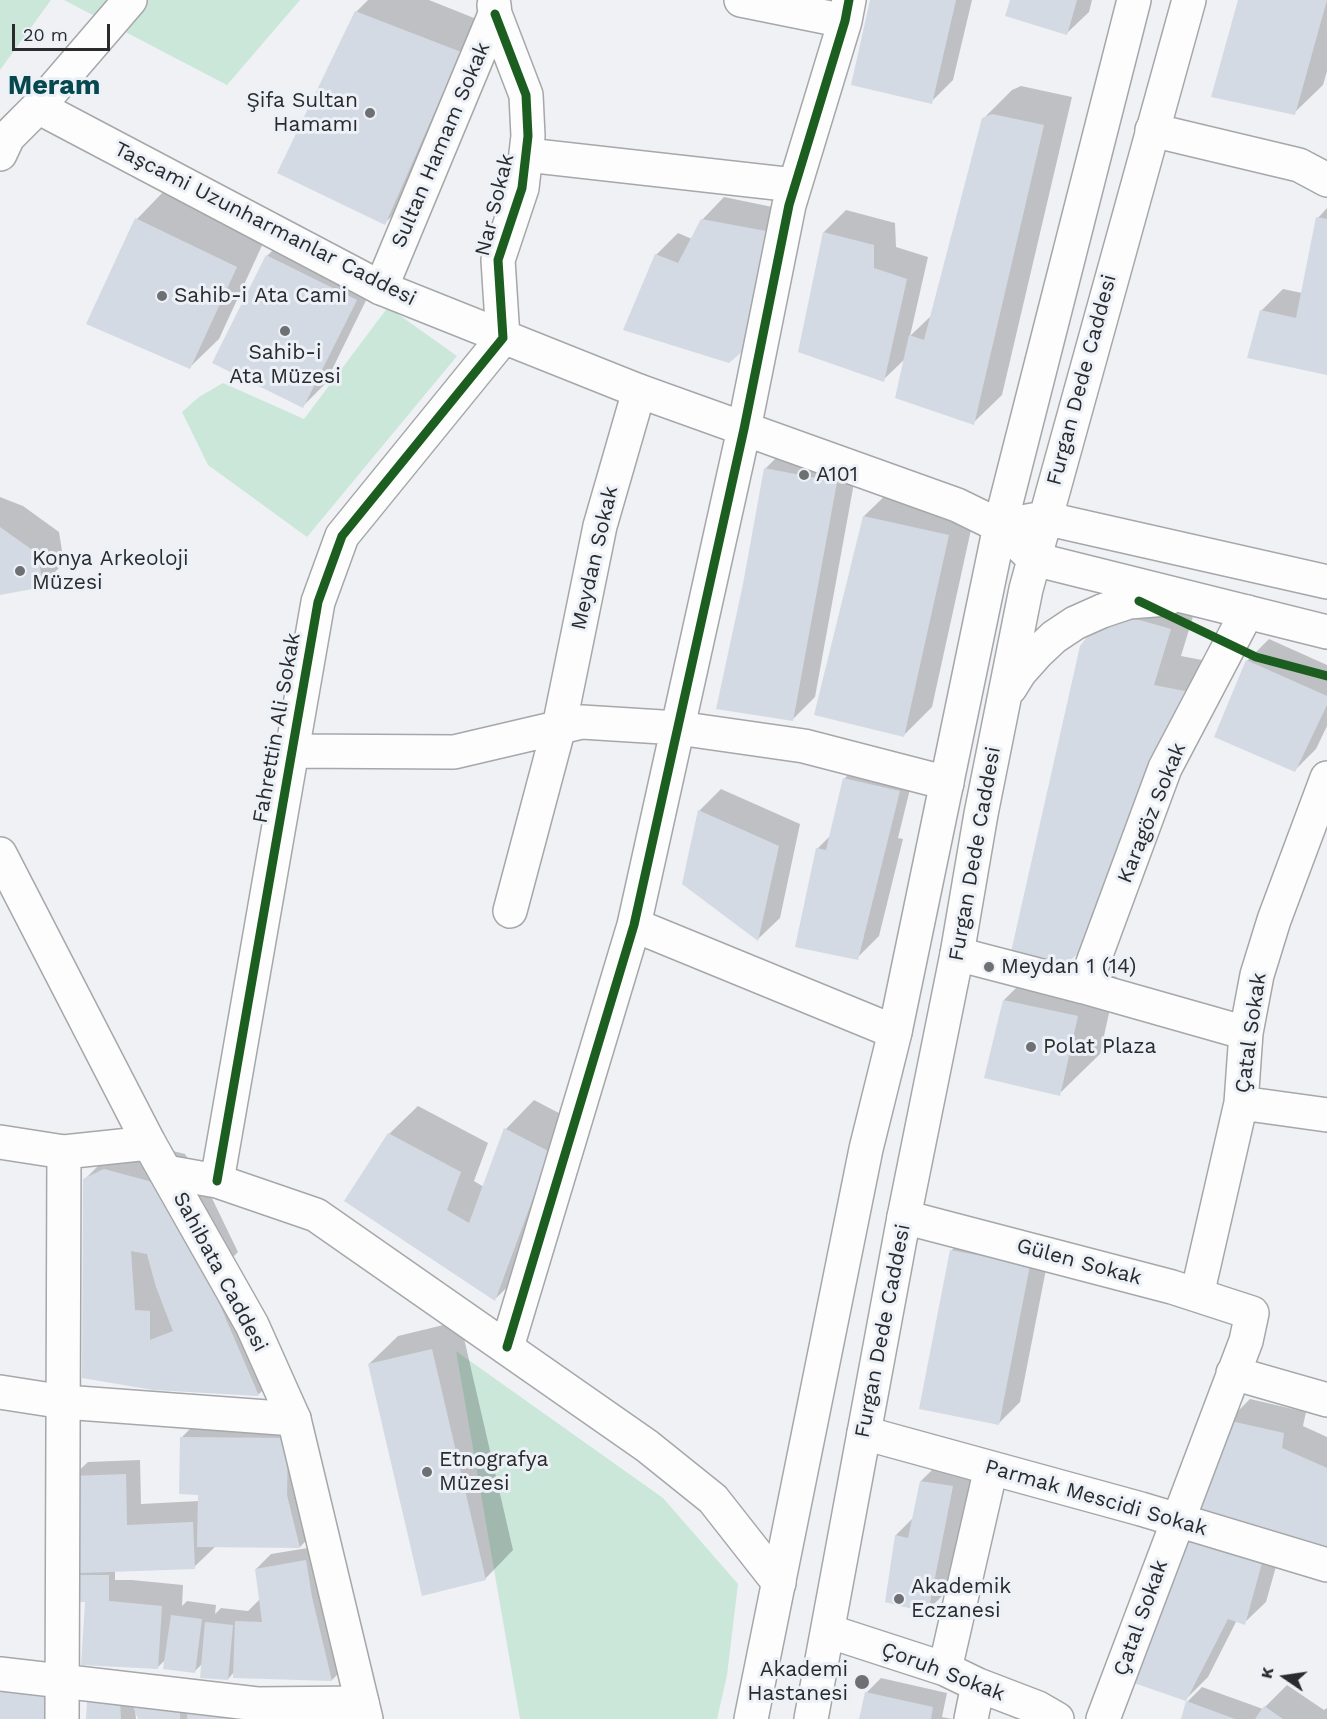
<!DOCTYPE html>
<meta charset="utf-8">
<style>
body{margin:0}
#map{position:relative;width:1327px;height:1719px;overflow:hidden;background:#eff1f4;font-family:"Work Sans",sans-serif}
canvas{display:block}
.north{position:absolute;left:1255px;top:1647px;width:60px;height:60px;-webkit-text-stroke:4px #ecf0f7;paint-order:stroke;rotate:283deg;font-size:16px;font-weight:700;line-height:24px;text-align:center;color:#292b2d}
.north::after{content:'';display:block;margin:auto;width:21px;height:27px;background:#292b2d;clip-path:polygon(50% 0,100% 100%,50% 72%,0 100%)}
.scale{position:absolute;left:12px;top:24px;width:98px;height:27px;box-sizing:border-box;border:3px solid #292b2d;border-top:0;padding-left:8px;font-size:18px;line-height:21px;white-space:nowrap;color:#292b2d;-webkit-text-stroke:4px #ecf0f7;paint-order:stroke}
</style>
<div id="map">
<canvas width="1327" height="1719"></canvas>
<div class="north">K</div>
<div class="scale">20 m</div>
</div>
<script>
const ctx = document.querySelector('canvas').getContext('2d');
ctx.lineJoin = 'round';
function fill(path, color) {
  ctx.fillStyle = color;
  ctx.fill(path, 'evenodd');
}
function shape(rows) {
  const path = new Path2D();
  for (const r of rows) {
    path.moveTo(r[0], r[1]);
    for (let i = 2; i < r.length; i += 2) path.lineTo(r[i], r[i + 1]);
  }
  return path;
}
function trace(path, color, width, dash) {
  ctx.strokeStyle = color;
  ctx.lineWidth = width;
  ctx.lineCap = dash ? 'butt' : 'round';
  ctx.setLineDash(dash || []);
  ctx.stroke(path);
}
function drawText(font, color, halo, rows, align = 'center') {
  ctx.font = font + ' "Work Sans",sans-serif';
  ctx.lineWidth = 6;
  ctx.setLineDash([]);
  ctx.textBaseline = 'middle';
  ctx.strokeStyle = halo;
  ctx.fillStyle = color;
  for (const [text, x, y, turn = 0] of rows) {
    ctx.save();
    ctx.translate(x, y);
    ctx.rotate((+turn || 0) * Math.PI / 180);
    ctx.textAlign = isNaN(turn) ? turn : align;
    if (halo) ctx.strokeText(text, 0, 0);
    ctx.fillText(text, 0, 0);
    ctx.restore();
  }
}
fill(shape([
 [0,0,51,0,0,70],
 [64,0,300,0,227,85],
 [388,307,457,356,307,537,208,465,182,412,199,397,223,383,304,419],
 [456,1351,663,1498,738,1584,727,1675,717,1719,520,1719]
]), '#cae7da');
fill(shape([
 [368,0,429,0,489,24,413,194,385,223,356,12],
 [872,0,972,0,953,80,931,102],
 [1012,0,1092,0,1089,12,1067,33],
 [1239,0,1327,0,1327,71,1323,85,1294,113],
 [1021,86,1072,97,1002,395,973,423,906,358,883,380,800,351,824,232,846,210,895,223,896,247,928,257,910,336,932,315,983,119,1012,90],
 [165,190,265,239,219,339,190,367,88,323,137,219],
 [724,197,787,210,765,328,729,361,656,255,678,233,692,239,702,220],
 [1327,208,1327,373,1261,311,1283,289,1302,293,1318,218],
 [289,234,377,278,325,384,303,406,267,256],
 [788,446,858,461,815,697,793,719,745,584,766,468],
 [893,488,976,507,932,707,904,735,864,516],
 [0,497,23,506,59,532,64,563,42,585,0,594],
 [1198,600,1181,656,1218,663,1129,863,1064,965,1117,977,1100,1054,1059,1094,1004,1000,1045,959,1097,626],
 [1269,639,1327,665,1327,726,1316,749,1294,771,1247,661],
 [859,764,913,777,898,838,903,839,879,936,857,958,817,849,831,835,844,779],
 [721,789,800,824,780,918,758,939,699,811],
 [534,1100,578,1123,524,1271,495,1299,389,1134,418,1106,488,1143,474,1181,484,1187,506,1129],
 [133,1141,185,1154,208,1190,238,1252,231,1259,280,1373,259,1394,153,1388,84,1180,113,1151],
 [974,1228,1051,1244,1020,1402,998,1424,920,1408,952,1250],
 [460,1321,513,1550,485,1579,369,1364,398,1336],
 [1250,1399,1306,1412,1303,1426,1327,1437,1327,1552,1284,1538,1266,1602,1244,1623,1237,1620,1208,1677,1186,1699,1228,1421],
 [204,1415,309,1417,321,1525,300,1547,216,1546,194,1567,115,1570,115,1580,132,1580,183,1585,182,1606,187,1601,216,1605,215,1614,221,1608,248,1611,259,1600,262,1600,256,1569,271,1554,320,1546,354,1658,332,1680,235,1676,235,1671,228,1679,203,1663,195,1671,166,1659,157,1668,87,1602,76,1600,73,1476,88,1462,140,1460,141,1504,199,1501,199,1493,182,1437],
 [943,1459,974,1465,949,1589,927,1611,896,1535,913,1518,921,1481],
 [881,1678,947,1693,942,1717,953,1719,860,1719,866,1693],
 [1287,1685,1324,1710,1327,1708,1327,1719,1183,1719,1188,1701,1202,1687,1263,1709],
 [89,1702,369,1719,140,1719,135,1708,136,1719,87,1719]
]), '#0003');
fill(shape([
 [870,0,956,0,932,104,851,85],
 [1010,0,1077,0,1067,35,1005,16],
 [1238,0,1327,0,1295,115,1211,97],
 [355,11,461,52,385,225,277,173],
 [992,114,1044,125,974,425,895,398,909,335,924,340,982,118],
 [1316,217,1327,219,1327,375,1247,358,1260,310,1296,318],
 [135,218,237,267,190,369,86,324],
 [701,219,766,231,743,351,729,363,623,330,655,254,678,263],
 [823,232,874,245,874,268,907,279,884,382,798,352],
 [266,255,357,300,303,408,212,363],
 [764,468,837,482,793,721,716,709,743,584],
 [863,516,949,535,904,737,814,715],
 [0,527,38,554,43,587,0,595],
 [1118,614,1171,629,1154,685,1190,692,1130,818,1101,893,1084,948,1064,966,1011,952,1080,646,1096,625],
 [1246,660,1327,696,1327,705,1295,772,1214,737],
 [843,778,900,791,858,960,795,947,816,848,826,850],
 [698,810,779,846,758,941,682,884],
 [1003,1000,1078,1016,1060,1096,984,1078],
 [504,1128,550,1152,495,1301,344,1201,388,1133,461,1172,447,1210,469,1223],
 [104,1169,156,1183,210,1282,259,1396,153,1390,82,1378,83,1179],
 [131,1251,147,1254,156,1287,173,1331,150,1340,150,1311,135,1310],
 [950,1250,1030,1265,999,1425,919,1409],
 [432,1349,486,1580,422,1596,368,1364],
 [1226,1420,1284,1433,1282,1448,1327,1468,1327,1553,1195,1511],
 [180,1437,288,1438,287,1495,300,1548,197,1547,198,1495,179,1494],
 [126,1474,127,1525,193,1522,195,1569,79,1573,78,1526,71,1476],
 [920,1481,953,1486,928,1613,885,1602,895,1535,908,1538],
 [1184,1537,1263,1559,1245,1625,1228,1619,1186,1701,1134,1683],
 [306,1560,312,1597,332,1681,233,1678,235,1621,262,1622,255,1569],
 [74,1575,109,1575,109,1601,162,1606,158,1669,81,1665,85,1602,75,1602],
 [171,1615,202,1619,195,1673,163,1669],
 [205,1622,233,1625,228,1680,200,1678],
 [0,1686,56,1689,55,1719,0,1719],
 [865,1692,933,1707,931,1719,859,1719],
 [87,1701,120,1701,121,1719,86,1719],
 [1186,1701,1235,1719,1181,1719],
 [132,1704,180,1704,180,1719,138,1719],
 [1264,1706,1283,1719,1255,1719],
 [188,1708,241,1711,241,1719,187,1719]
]), '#d4dae4');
const street = shape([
 [741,0,845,21],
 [1152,130,1299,165,1327,180],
 [527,155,794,185],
 [381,288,495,14,494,5],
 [292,751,454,752,582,722,678,728,804,746,947,783],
 [510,911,559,727,600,526,639,391],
 [634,925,895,1032],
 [957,954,1084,987,1246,1033],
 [1084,987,1165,768,1247,612],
 [1241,1103,1327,1115],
 [0,1142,64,1152,149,1143],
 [166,1172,217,1181,316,1215,647,1446,713,1499,779,1583],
 [217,1181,318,602,342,536,503,338,498,260,522,188,528,136,526,95,495,14],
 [904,1217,1172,1287,1252,1313,1246,1341,1103,1719],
 [1197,1295,1241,1103,1246,1033,1257,975,1274,920,1327,778],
 [507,1347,634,925,744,429,789,205,845,21,849,0],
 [1233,1373,1327,1400],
 [0,1392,64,1402,294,1419],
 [864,1433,1141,1509,1327,1565],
 [828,1631,945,1669,978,1685,1038,1708,1057,1719],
 [945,1669,991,1468],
 [0,1674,257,1704,362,1703],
 [62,1719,64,1152],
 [971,1719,978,1685]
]);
const secondary = shape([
 [38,107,381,288,639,391,957,505,1000,526,1034,559,1327,632],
 [0,154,8,137,38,107,130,0],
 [1022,522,1044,518,1327,582],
 [1010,688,1020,672,1037,653,1054,637,1075,623,1102,611,1129,602,1167,599],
 [0,854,149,1143,252,1325,294,1419,366,1719],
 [751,1719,866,1149,895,1032,1000,526,1134,0],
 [811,1719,904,1217,957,954,981,814,1026,589,1189,0]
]);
trace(street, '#a5a7a9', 36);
trace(secondary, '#a5a7a9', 36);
trace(street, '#fdfdfd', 33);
trace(secondary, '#fdfdfd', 33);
trace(shape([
 [1139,601,1256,657,1327,676],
 [217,1181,318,602,342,536,503,338,498,260,522,188,528,136,526,95,495,14],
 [507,1347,634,925,744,429,789,205,845,21,849,0]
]), '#1b5e20', 9);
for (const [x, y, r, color] of [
 [370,113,6,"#6e7073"],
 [162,296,6,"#6e7073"],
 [285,331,6,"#6e7073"],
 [804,475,6,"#6e7073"],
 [20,571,6,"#6e7073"],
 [989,967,6,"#6e7073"],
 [1031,1047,6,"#6e7073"],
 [427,1472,6,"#6e7073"],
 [899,1599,6,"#6e7073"],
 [862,1682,8,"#6e7073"]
]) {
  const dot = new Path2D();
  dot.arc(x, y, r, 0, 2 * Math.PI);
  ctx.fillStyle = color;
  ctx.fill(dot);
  trace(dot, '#ecf0f7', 2);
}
drawText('21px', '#292b2d', '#ecf0f7', [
 ["Şifa Sultan",358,101,"right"],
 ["Hamamı",358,125,"right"],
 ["Sahib-i Ata Cami",174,296],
 ["Sahib-i",285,353,"center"],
 ["Ata Müzesi",285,377,"center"],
 ["A101",816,475],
 ["Konya Arkeoloji",32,559],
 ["Müzesi",32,583],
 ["Meydan 1 (14)",1001,967],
 ["Polat Plaza",1043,1047],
 ["Etnografya",439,1460],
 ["Müzesi",439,1484],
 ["Akademik",911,1587],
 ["Eczanesi",911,1611],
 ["Akademi",848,1670,"right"],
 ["Hastanesi",848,1694,"right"]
], 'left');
drawText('21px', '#292b2d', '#ecf0f7', [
 ["Sultan Hamam Sokak",441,145,-67],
 ["Nar Sokak",495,205,-76],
 ["Taşcami Uzunharmanlar Caddesi",265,224,27],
 ["Furgan Dede Caddesi",1082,380,-75],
 ["Meydan Sokak",595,558,-77],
 ["Fahrettin Ali Sokak",277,728,-80],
 ["Karagöz Sokak",1152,813,-68],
 ["Furgan Dede Caddesi",975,854,-80],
 ["Çatal Sokak",1251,1033,-82],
 ["Gülen Sokak",1079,1262,15],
 ["Sahibata Caddesi",220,1272,62],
 ["Furgan Dede Caddesi",883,1331,-79],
 ["Parmak Mescidi Sokak",1096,1498,16],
 ["Çatal Sokak",1141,1618,-70],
 ["Çoruh Sokak",943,1672,21]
]);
drawText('bold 27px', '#06484e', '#ecf0f7', [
 ["Meram",54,86]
]);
</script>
